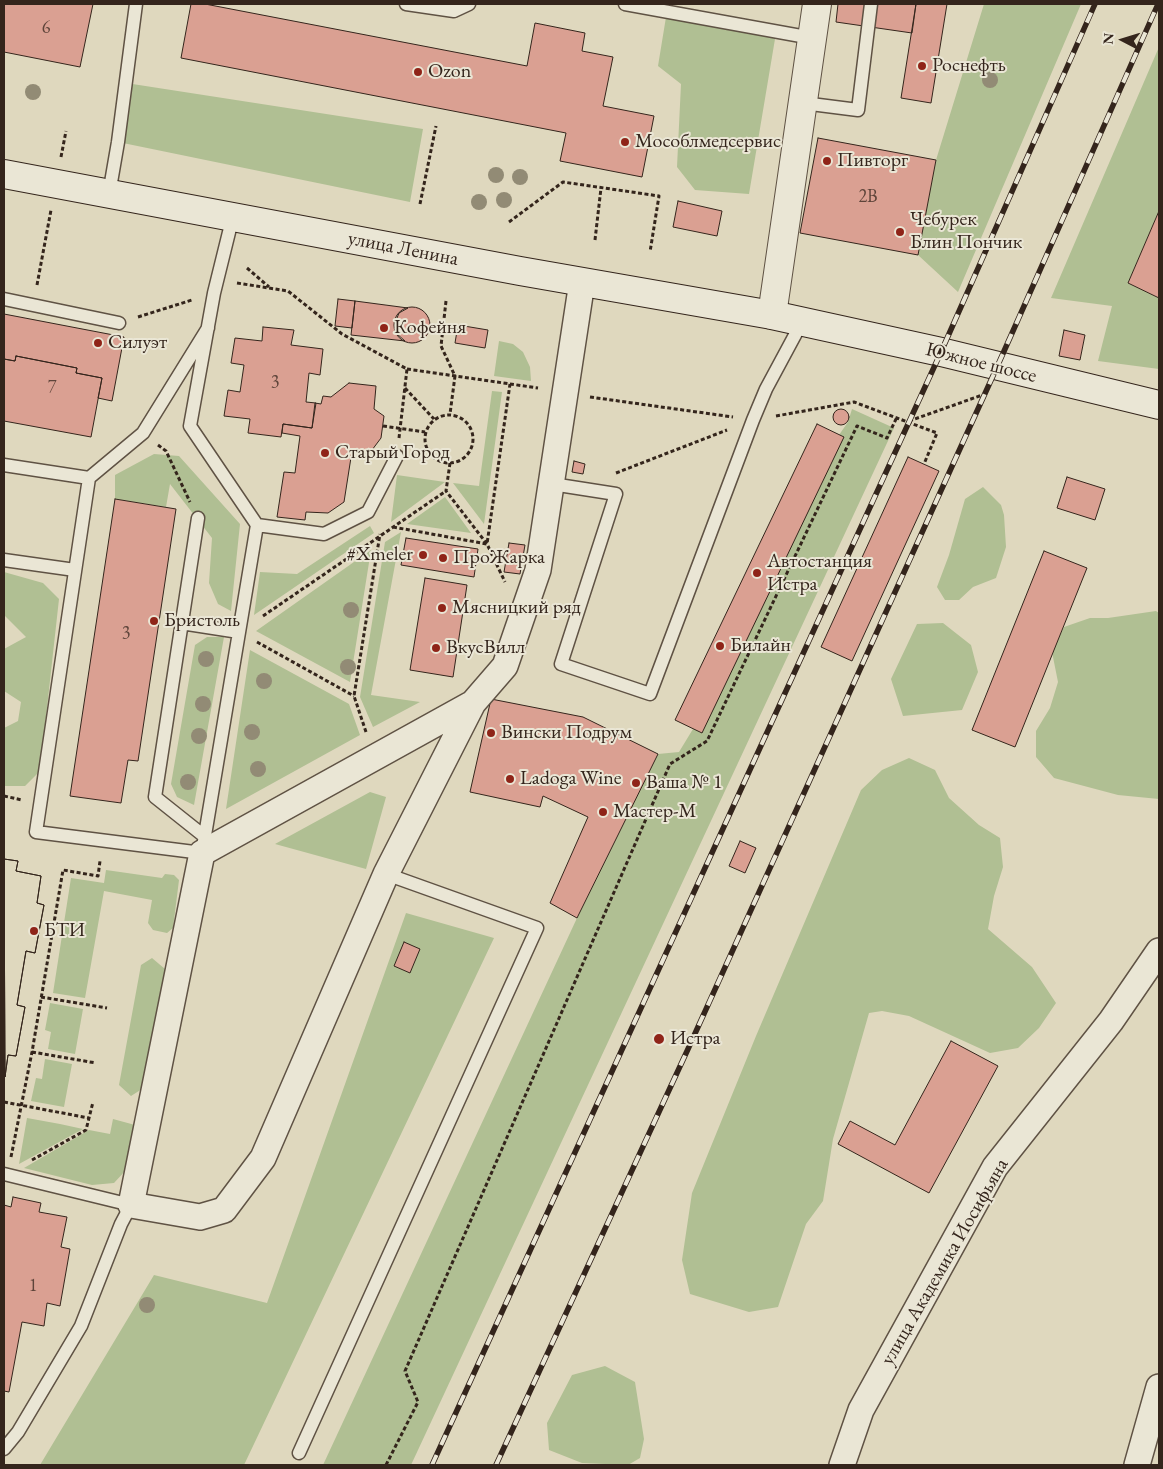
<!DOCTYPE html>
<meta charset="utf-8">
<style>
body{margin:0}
#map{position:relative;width:1163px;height:1469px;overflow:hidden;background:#dfd8be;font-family:"EB Garamond",serif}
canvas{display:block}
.frame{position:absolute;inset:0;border:5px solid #34251c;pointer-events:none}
.north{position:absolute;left:1098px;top:15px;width:50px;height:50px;-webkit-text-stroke:4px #eae6d5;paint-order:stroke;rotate:275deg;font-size:14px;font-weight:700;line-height:20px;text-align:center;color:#34251c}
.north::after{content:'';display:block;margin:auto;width:18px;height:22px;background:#34251c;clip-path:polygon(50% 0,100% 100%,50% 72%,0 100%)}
</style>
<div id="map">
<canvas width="1163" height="1469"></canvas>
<div class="frame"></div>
<div class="north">N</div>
</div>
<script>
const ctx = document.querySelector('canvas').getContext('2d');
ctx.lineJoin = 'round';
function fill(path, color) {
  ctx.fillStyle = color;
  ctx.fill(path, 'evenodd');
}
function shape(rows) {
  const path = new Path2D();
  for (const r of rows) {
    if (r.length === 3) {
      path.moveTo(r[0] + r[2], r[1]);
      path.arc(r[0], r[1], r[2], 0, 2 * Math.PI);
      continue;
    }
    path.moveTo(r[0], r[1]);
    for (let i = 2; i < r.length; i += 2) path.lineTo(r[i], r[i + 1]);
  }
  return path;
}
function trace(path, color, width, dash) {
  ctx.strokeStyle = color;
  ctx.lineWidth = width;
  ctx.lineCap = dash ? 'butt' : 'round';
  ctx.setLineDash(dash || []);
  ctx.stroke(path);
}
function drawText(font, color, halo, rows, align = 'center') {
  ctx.font = font + ' "EB Garamond",serif';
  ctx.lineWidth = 4;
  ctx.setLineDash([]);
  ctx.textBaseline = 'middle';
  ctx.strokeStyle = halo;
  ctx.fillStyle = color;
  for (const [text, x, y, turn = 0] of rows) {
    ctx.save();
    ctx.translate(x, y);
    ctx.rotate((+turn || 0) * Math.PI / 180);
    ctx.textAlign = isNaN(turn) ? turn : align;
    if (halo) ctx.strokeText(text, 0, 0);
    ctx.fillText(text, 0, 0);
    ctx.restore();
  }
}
fill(shape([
 [984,4,1081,4,958,292,918,255,936,160],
 [667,11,776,33,749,194,695,190,677,167,681,84,658,66],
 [1159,47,1159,211,1128,283,1159,298,1159,369,1098,361,1112,306,1051,298],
 [126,83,423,129,410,202,118,142],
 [499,341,513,344,523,352,530,367,531,381,494,376],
 [492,391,502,392,484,524,453,483,479,486],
 [852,409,894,428,411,1465,323,1465,577,918,658,754,679,752,693,729,839,435,848,422],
 [154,454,179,456,240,524,231,611,218,604,209,583,212,538,170,484,166,507,115,499,115,475],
 [397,475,445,482,391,522],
 [983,487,1001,505,1004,515,1006,547,996,578,973,587,959,600,945,600,937,587,949,555,965,499],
 [445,497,471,533,407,524],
 [370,526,374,533,254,615,260,572,297,574],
 [401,532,371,695,420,702,373,727,360,697,385,542],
 [371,550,350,682,256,631],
 [4,572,43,583,59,599,40,771,25,786,4,786,4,728,18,721,21,702,4,691,4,649,26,637,4,615],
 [1156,611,1159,613,1159,799,1118,795,1054,778,1036,757,1036,731,1050,708,1058,682,1052,652,1064,627,1090,618,1108,618],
 [943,623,971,645,978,672,962,710,903,716,891,679,917,624],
 [207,637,224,637,194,805,177,797,171,784,195,645],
 [250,650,349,704,360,735,226,809],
 [909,758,935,770,949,798,979,825,1000,838,1003,867,994,896,988,929,1032,967,1056,1003,1039,1028,1018,1048,990,1053,909,1016,882,1011,869,1013,833,1139,823,1201,806,1224,778,1307,749,1312,690,1294,682,1260,692,1193,756,1036,861,790,882,770],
 [370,792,386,797,366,869,275,844],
 [106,870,162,878,165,874,174,875,179,880,173,928,167,933,153,930,148,923,152,900,104,891,85,998,53,993,71,878,104,883],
 [406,913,494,938,244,1465,40,1465,154,1275,267,1303],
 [152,958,165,969,142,1089,131,1096,119,1085,141,965],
 [50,1003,83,1009,75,1054,48,1049,51,1032,45,1030],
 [45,1059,72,1064,64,1107,31,1101,36,1078,42,1079],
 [27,1118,60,1124,83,1129,19,1164],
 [113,1119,135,1125,126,1170,114,1183,92,1185,24,1168,89,1130,110,1134],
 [605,1366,635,1382,644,1439,640,1458,628,1465,582,1463,549,1450,547,1423,572,1375]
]), '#b0bf93');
const building = shape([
 [4,4,93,4,80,67,4,52,4,4],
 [191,4,205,4,527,66,535,23,585,33,582,51,613,57,603,106,654,116,642,177,560,161,566,133,181,58,191,4],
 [838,4,916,4,912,33,836,22,838,4],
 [916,4,947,4,931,103,901,98,916,4],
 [818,138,936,160,918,255,800,233,818,138],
 [678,201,722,211,717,236,673,227,678,201],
 [1159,211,1159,298,1128,283,1159,211],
 [338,299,355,301,352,328,335,326,338,299],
 [355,301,408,308,399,313,395,323,397,334,405,341,351,335,355,301],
 [412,325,18],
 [4,314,124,337,112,401,98,398,102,378,76,373,77,368,16,356,15,361,4,359,4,314],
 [458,325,488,330,485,348,455,343,458,325],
 [263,327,294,330,291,345,323,349,320,375,309,373,306,402,316,403,312,428,283,424,281,437,248,433,250,419,224,416,228,390,240,392,244,365,231,363,235,338,262,341,263,327],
 [1064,330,1085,335,1080,360,1059,356,1064,330],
 [16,356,77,368,76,373,102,378,91,437,4,421,4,359,15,361,16,356],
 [349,383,376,386,374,409,384,416,381,438,369,454,352,451,344,502,328,513,306,512,305,520,277,517,284,472,295,473,300,436,282,433,283,424,312,428,315,403,321,404,323,396,331,397,349,383],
 [841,417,8],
 [817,424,844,437,702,733,675,720,817,424],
 [908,457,939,471,852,661,821,647,908,457],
 [574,461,585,464,583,474,572,472,574,461],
 [1067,477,1105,489,1095,520,1057,508,1067,477],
 [115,499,176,509,138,761,128,760,121,803,70,796,115,499],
 [406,538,478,549,474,577,401,565,406,538],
 [509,543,525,545,520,574,504,572,509,543],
 [1044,551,1087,568,1015,747,972,730,1044,551],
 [425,578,467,585,453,677,410,670,425,578],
 [491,699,583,717,658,754,577,918,550,903,588,817,543,796,540,807,470,792,491,699],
 [740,841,756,848,745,873,729,866,740,841],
 [4,859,18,861,16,871,41,876,37,903,44,905,35,953,26,951,17,1005,25,1007,16,1056,8,1055,5,1077,4,859],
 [4,859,18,861,16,871,41,876,37,903,44,905,35,953,26,951,17,1005,25,1007,16,1056,8,1055,5,1077,4,859],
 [404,942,420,949,410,973,394,966,404,942],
 [951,1041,998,1066,929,1193,838,1144,850,1121,895,1145,951,1041],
 [13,1197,41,1203,39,1212,67,1217,61,1247,70,1249,60,1306,47,1303,44,1326,22,1322,9,1392,4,1391,4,1205,11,1207,13,1197]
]);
fill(building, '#daa092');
trace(building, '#34251c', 1);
const service = shape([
 [406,4,454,11,469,4],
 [625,4,812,38],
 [803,103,858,110,871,4],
 [109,194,118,142,136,4],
 [4,299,119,323],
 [208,328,143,433,89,478,36,832,202,853,257,525,190,426,214,293,233,216],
 [4,465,89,478],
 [552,484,616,494,561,664,650,694,753,420,766,389,802,322],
 [198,518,155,797,204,836],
 [257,525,324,534,368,512,397,456],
 [4,560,75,570],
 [181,623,239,632],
 [4,1174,131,1205,121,1224,81,1326,18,1432,4,1449],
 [299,1453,537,928,386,874]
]);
const minor = shape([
 [473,703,386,874,263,1158,224,1210,200,1217,131,1205,202,853,473,703,505,666,538,570,582,282],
 [842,1465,861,1410,995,1167,1111,1021,1159,951],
 [1137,1465,1159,1387]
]);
const tertiary = shape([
 [772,315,817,4]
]);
const secondary = shape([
 [4,174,520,271,772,315,941,352,1159,405]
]);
trace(service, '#5f5244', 15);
trace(minor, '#5f5244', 28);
trace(tertiary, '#5f5244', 30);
trace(secondary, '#34251c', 30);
trace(shape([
 [61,157,66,131],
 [420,204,436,126],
 [509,222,563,182,659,196,650,252],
 [595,240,601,188],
 [247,268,269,287],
 [237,283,288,291,342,334,407,369,399,438],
 [37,285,51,210],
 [446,301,441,346,455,376,450,414],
 [138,317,192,300],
 [407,369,538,388],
 [405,388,434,419],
 [590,397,733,417],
 [449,439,24],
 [776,416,854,402,937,433,924,464],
 [909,421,988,393],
 [383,426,425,432],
 [158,445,166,451,190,502],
 [450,463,446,491,487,544,505,582],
 [616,473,727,430],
 [393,527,487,544,510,384],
 [263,616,446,491],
 [257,642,354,696],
 [366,732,354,696,380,534],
 [4,796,22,800],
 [41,997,107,1008],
 [32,1052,96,1063],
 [4,1102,89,1118],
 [11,1157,32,1052,63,870,98,876,100,861],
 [32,1160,86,1130,93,1102],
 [386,1465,418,1402,405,1371,670,764,707,741,857,426,887,438,896,419]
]), '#34251c', 3, [4, 2.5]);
trace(service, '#eae6d5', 12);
trace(minor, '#eae6d5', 25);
trace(tertiary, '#eae6d5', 28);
trace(secondary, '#eae6d5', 28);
const rail = shape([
 [432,1465,941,352,1095,4],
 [496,1465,688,1049,997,367,1158,4]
]);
trace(rail, '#34251c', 5.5);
trace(rail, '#eae6d5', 4, [11]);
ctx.fillStyle = '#928b75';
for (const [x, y] of [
 [990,80],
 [33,92],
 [496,175],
 [520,177],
 [504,200],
 [479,202],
 [351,610],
 [206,659],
 [348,667],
 [264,681],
 [203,704],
 [252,732],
 [199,736],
 [258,769],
 [188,782],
 [147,1305]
]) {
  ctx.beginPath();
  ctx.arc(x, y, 8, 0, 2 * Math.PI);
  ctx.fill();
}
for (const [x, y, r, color] of [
 [922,66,5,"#8f2418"],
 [418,72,5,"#8f2418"],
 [625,142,5,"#8f2418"],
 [827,161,5,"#8f2418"],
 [900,232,5,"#8f2418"],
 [384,328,5,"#8f2418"],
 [98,343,5,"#8f2418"],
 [325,453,5,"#8f2418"],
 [423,555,5,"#8f2418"],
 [443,558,5,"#8f2418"],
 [757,573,5,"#8f2418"],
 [442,608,5,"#8f2418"],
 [154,621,5,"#8f2418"],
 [720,646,5,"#8f2418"],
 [436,648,5,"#8f2418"],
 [491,733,5,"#8f2418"],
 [510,779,5,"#8f2418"],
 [636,783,5,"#8f2418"],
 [603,812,5,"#8f2418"],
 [34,931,5,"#8f2418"],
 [659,1039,6,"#8f2418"]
]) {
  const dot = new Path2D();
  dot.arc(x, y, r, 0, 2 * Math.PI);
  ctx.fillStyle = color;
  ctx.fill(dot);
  trace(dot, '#eae6d5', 2);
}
drawText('18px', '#5e443a', null, [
 ["6",46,28],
 ["2В",868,197],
 ["3",275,383],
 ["7",52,388],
 ["3",126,634],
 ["1",33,1286]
]);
drawText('20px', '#34251c', '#eae6d5', [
 ["Роснефть",932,66],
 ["Ozon",428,72],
 ["Мособлмедсервис",635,142],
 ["Пивторг",837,161],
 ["Чебурек",910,220],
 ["Блин Пончик",910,243],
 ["Кофейня",394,328],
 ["Силуэт",108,343],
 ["Старый Город",335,453],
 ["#Xmeler",413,555,"right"],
 ["ПроЖарка",453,558],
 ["Автостанция",767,562],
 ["Истра",767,585],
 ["Мясницкий ряд",452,608],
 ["Бристоль",164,621],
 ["Билайн",730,646],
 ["ВкусВилл",446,648],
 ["Вински Подрум",501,733],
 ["Ladoga Wine",520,779],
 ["Ваша № 1",646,783],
 ["Мастер-М",613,812],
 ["БТИ",44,931],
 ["Истра",670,1039]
], 'left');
drawText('20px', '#34251c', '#eae6d5', [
 ["улица Ленина",403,249,11],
 ["Южное шоссе",981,363,14],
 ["улица Академика Иосифьяна",945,1262,-60]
]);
</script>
